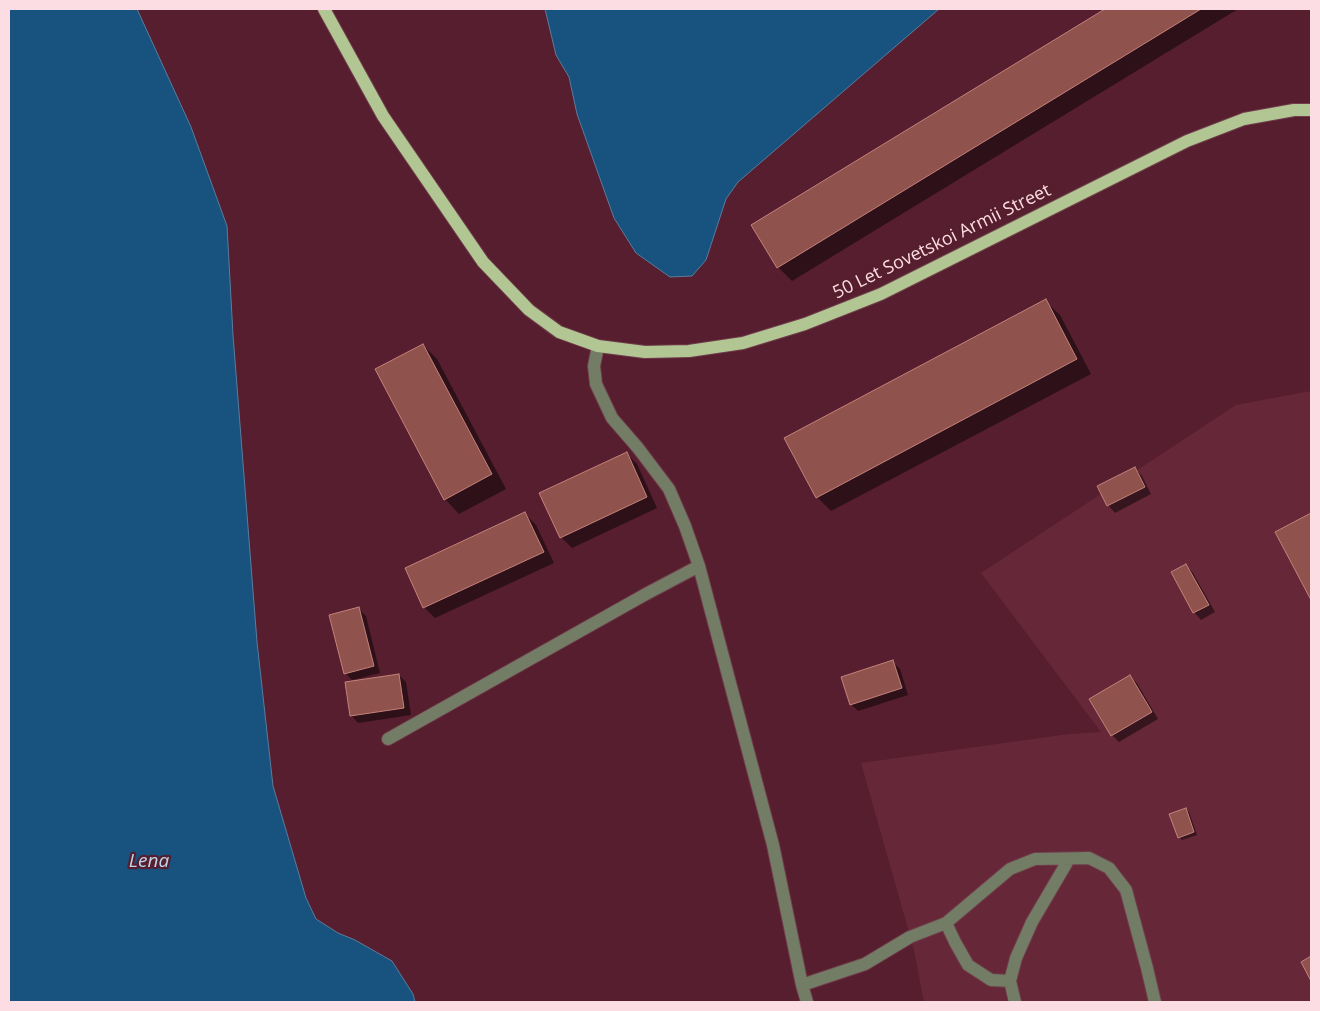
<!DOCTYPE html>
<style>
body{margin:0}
#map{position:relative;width:1320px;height:1011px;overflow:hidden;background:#561e2e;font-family:"Open Sans",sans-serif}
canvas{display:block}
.frame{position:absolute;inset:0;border:10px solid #fbdde3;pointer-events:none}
</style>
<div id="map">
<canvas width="1320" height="1011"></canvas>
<div class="frame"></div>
</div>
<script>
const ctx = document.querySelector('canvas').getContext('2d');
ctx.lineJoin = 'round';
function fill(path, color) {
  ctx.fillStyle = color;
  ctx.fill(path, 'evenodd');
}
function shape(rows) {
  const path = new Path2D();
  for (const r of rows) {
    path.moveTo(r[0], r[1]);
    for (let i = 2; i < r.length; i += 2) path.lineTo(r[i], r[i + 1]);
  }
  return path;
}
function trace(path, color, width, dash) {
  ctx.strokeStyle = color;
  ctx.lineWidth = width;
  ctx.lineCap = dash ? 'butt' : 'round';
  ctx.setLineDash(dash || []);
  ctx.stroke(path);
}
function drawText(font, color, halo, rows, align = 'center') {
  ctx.font = font + ' "Open Sans",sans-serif';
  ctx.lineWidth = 4.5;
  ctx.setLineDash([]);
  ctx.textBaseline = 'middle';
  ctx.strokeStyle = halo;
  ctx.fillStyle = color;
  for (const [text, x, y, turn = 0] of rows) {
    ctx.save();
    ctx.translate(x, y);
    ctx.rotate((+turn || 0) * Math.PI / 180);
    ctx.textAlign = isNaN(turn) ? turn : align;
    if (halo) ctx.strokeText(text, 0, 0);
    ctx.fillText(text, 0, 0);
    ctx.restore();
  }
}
fill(shape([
 [1311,391,1311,1002,924,1002,914,950,861,763,1069,734,1101,732,981,573,1236,405]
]), '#662839');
const water = shape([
 [9,9,137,9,191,127,227,226,233,335,257,642,273,786,306,898,316,919,338,933,355,940,392,961,413,994,415,1002,9,1002,9,9],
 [545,9,939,9,738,182,726,199,706,260,692,276,670,277,636,253,614,218,577,114,569,77,556,55,545,9]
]);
fill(water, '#18527e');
trace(water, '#5c7c9c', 1);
fill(shape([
 [1107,9,1238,9,792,281,778,267,753,226],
 [1045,301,1060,315,1091,374,831,511,817,497],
 [423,345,437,359,506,489,459,514,445,499],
 [626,453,637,464,657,508,572,548,561,537],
 [1135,468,1142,476,1151,494,1115,513,1108,505,1099,487],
 [525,514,536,525,554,563,435,618,424,607],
 [1311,515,1311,598,1277,533],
 [1186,565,1193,573,1215,612,1201,620,1194,612,1172,573],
 [359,609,366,616,380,673,352,680,345,673],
 [893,662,900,669,908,695,858,711,851,704],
 [399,675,406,682,411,715,358,723,351,715],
 [1129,676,1137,683,1158,719,1119,742,1112,735],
 [1186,809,1189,812,1197,835,1182,840,1179,837]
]), '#0007');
const building = shape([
 [1105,9,1201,9,777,268,751,225,1105,9],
 [1046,299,1077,359,816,498,784,438,1046,299],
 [423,344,492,474,444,500,375,369,423,344],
 [627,452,647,497,560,538,539,493,627,452],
 [1135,467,1145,487,1107,506,1097,486,1135,467],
 [525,512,544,552,423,608,405,568,525,512],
 [1311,513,1311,600,1275,532,1311,513],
 [1186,564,1209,605,1193,613,1171,572,1186,564],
 [359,607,374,666,344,674,329,615,359,607],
 [893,660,902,688,850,705,841,677,893,660],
 [399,674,404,708,350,716,345,682,399,674],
 [1130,675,1152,712,1111,736,1089,699,1130,675],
 [1186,808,1194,832,1178,838,1169,814,1186,808],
 [1311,956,1311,981,1301,962,1311,956]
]);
fill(building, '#90524d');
trace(building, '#c4827b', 1);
const minor = shape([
 [598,346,594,366,596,384,612,418,638,448,669,489,685,526,699,566,773,845,802,985,807,1002],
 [388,739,646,594,699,566],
 [946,923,955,942,968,965,991,980,1010,981],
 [802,985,865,964,910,937,946,923,1010,869,1035,859,1089,858,1109,868,1126,890,1147,968,1155,1002],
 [1015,1002,1010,981,1016,958,1032,922,1069,859]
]);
const major = shape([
 [324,9,383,116,483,262,529,310,559,332,598,346,645,352,689,351,743,343,805,324,881,294,1187,141,1244,119,1294,110,1311,110]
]);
trace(minor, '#703d4b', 14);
trace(major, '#703d4b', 14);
trace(minor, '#737d65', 12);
trace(major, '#b2c694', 12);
drawText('18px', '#fbdde3', '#561e2e', [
 ["50 Let Sovetskoi Armii Street",942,242,-26]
]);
drawText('italic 19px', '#bfd6ea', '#561e2e', [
 ["Lena",149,862]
]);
</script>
